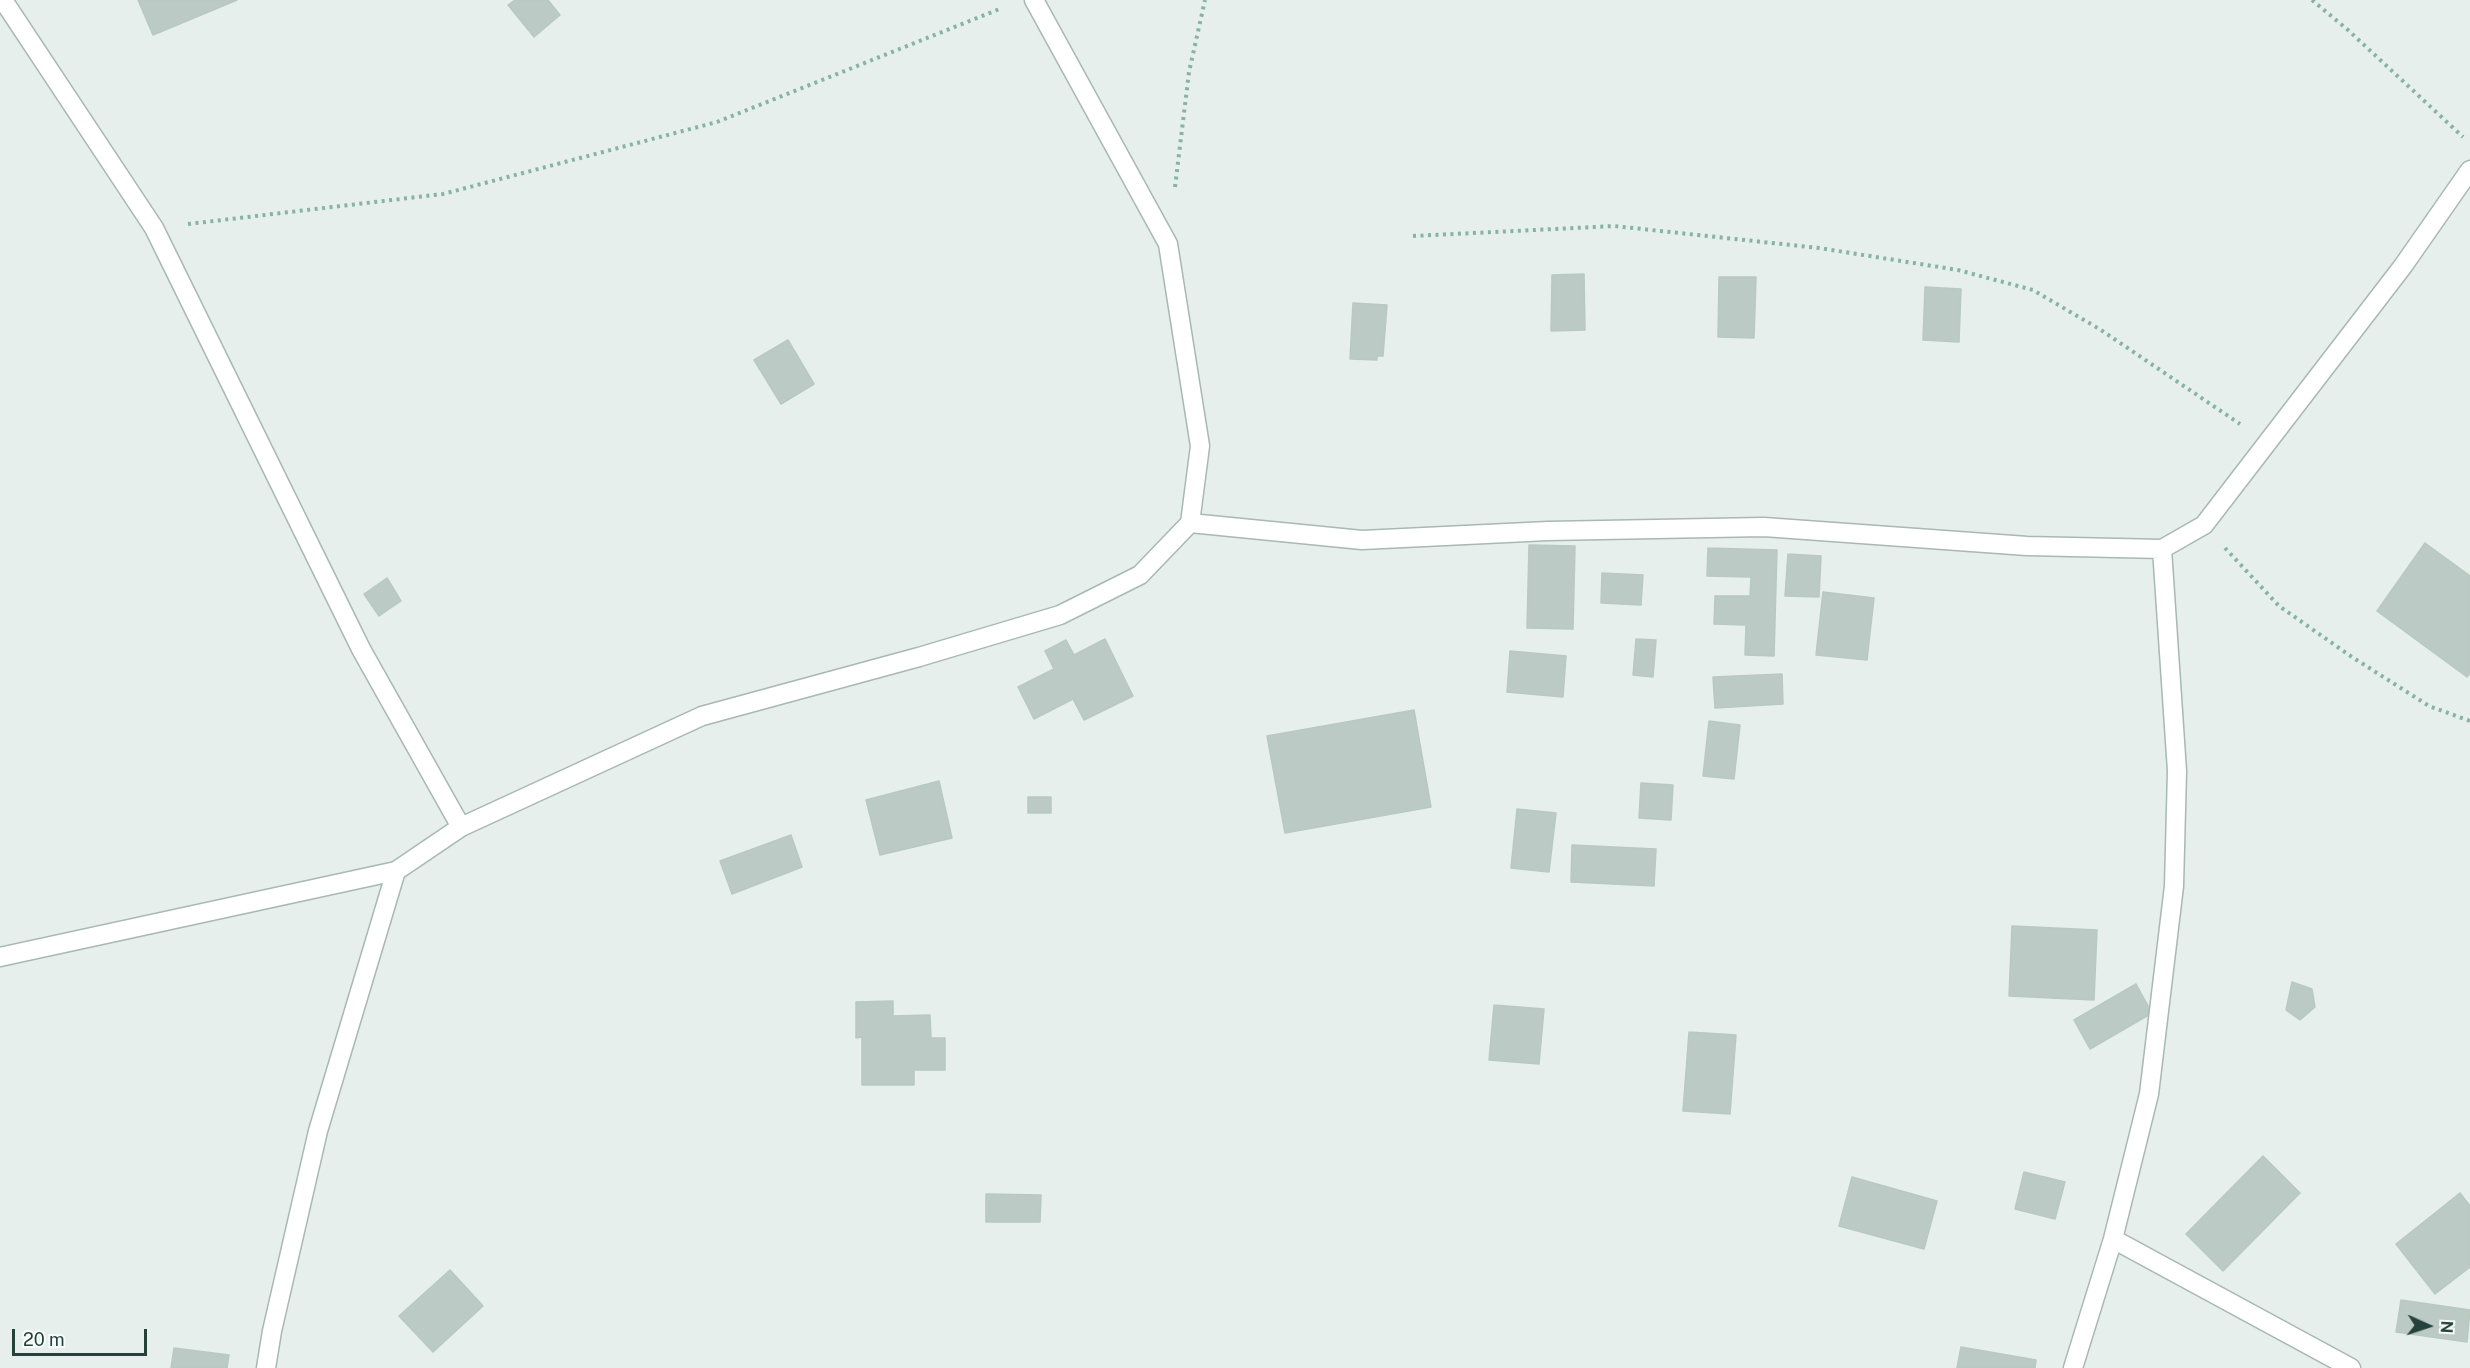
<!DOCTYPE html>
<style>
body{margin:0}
#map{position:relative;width:2470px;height:1368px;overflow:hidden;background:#e6efeb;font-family:"Public Sans",sans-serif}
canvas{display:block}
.north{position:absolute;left:2398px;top:1296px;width:60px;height:60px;-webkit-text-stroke:4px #f7fbf9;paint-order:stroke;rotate:93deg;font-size:16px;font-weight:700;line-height:24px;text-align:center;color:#24423a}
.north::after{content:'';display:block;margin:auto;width:21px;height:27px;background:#24423a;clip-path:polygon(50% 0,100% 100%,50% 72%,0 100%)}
.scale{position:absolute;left:12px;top:1329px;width:135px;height:27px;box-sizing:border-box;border:3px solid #24423a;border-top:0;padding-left:8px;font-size:18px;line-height:21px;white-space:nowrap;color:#24423a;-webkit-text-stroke:4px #f7fbf9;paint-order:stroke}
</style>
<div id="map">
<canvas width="2470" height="1368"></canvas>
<div class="north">N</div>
<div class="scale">20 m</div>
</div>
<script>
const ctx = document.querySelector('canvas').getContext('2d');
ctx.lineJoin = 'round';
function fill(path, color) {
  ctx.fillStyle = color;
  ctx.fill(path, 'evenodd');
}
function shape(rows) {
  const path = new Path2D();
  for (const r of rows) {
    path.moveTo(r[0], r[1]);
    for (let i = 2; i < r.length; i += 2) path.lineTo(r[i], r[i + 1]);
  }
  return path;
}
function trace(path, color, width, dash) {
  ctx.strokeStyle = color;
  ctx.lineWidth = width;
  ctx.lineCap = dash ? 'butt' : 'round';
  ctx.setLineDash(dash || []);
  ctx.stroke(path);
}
const building = shape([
 [138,0,237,0,153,35,138,0],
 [515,0,548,0,560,15,534,37,508,5,515,0],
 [1584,274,1585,330,1551,331,1552,275,1584,274],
 [1719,277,1756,277,1754,338,1718,337,1719,277],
 [1925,287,1961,289,1959,342,1923,340,1925,287],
 [1353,303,1387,305,1383,356,1377,356,1377,360,1350,359,1353,303],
 [788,340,814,384,781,404,754,360,788,340],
 [2425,543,2470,576,2470,673,2467,677,2377,611,2425,543],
 [1529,545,1575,546,1573,629,1527,628,1529,545],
 [1708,548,1777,550,1774,656,1745,655,1746,625,1714,624,1715,596,1750,596,1751,577,1707,576,1708,548],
 [1788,554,1821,556,1819,597,1785,596,1788,554],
 [1602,573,1643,575,1641,605,1601,603,1602,573],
 [387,578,401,601,379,616,364,594,387,578],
 [1823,592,1874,598,1867,660,1816,655,1823,592],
 [1105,639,1133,696,1084,720,1073,699,1034,719,1018,687,1054,669,1045,651,1066,640,1074,655,1105,639],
 [1636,639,1656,640,1653,677,1633,675,1636,639],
 [1510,651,1566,656,1563,697,1507,692,1510,651],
 [1782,674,1783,704,1715,708,1713,677,1782,674],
 [1414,710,1431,807,1285,833,1267,736,1414,710],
 [1709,721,1740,725,1734,779,1703,776,1709,721],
 [939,781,952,838,880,855,866,800,939,781],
 [1641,783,1673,785,1671,820,1639,818,1641,783],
 [1028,797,1051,797,1051,813,1028,813,1028,797],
 [1517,809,1556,813,1549,872,1511,868,1517,809],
 [791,835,802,867,732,894,720,861,791,835],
 [1572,845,1656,849,1654,886,1571,882,1572,845],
 [2012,926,2097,930,2094,1000,2009,996,2012,926],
 [2292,982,2312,989,2315,1007,2300,1020,2286,1010,2292,982],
 [2136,984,2152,1013,2090,1049,2074,1020,2136,984],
 [893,1001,893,1016,930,1015,931,1038,945,1038,945,1070,914,1070,914,1085,862,1085,862,1037,856,1038,856,1002,893,1001],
 [1494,1005,1544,1009,1539,1064,1489,1060,1494,1005],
 [1689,1032,1736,1035,1730,1114,1683,1111,1689,1032],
 [2263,1156,2300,1193,2223,1271,2186,1234,2263,1156],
 [2024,1172,2065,1182,2055,1219,2015,1209,2024,1172],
 [1852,1177,1937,1201,1924,1249,1839,1226,1852,1177],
 [2460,1193,2470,1206,2470,1267,2435,1294,2396,1244,2460,1193],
 [986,1194,1041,1195,1040,1222,986,1222,986,1194],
 [450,1270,483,1306,433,1352,399,1316,450,1270],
 [2401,1300,2470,1310,2467,1342,2396,1332,2401,1300],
 [1961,1347,2036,1360,2035,1368,1957,1368,1961,1347],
 [174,1348,229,1355,227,1368,171,1368,174,1348]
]);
fill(building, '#bbcac4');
trace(building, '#b8c9c2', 1.5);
const street = shape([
 [3,0,154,228,361,649,461,827],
 [1190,523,1362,540,1548,531,1764,527,2027,546,2162,549,2204,525,2403,266,2470,170],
 [0,957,396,871],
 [2113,1239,2351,1368],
 [266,1368,272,1331,318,1131,396,871,461,827,702,716,919,657,1060,615,1140,575,1190,523,1200,446,1168,244,1034,0],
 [2073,1368,2113,1239,2149,1094,2174,886,2177,771,2162,549]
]);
trace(street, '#a8b8b2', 21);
trace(shape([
 [2312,0,2348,30,2463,137],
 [1175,187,1189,72,1205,0],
 [188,224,443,194,717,122,1002,8],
 [1413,236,1614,226,1819,248,1958,270,2033,290,2101,330,2240,424],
 [2225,548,2279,606,2352,657,2429,706,2470,721]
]), '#86b3a5', 4, [3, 4.5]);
trace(street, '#fff', 18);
</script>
